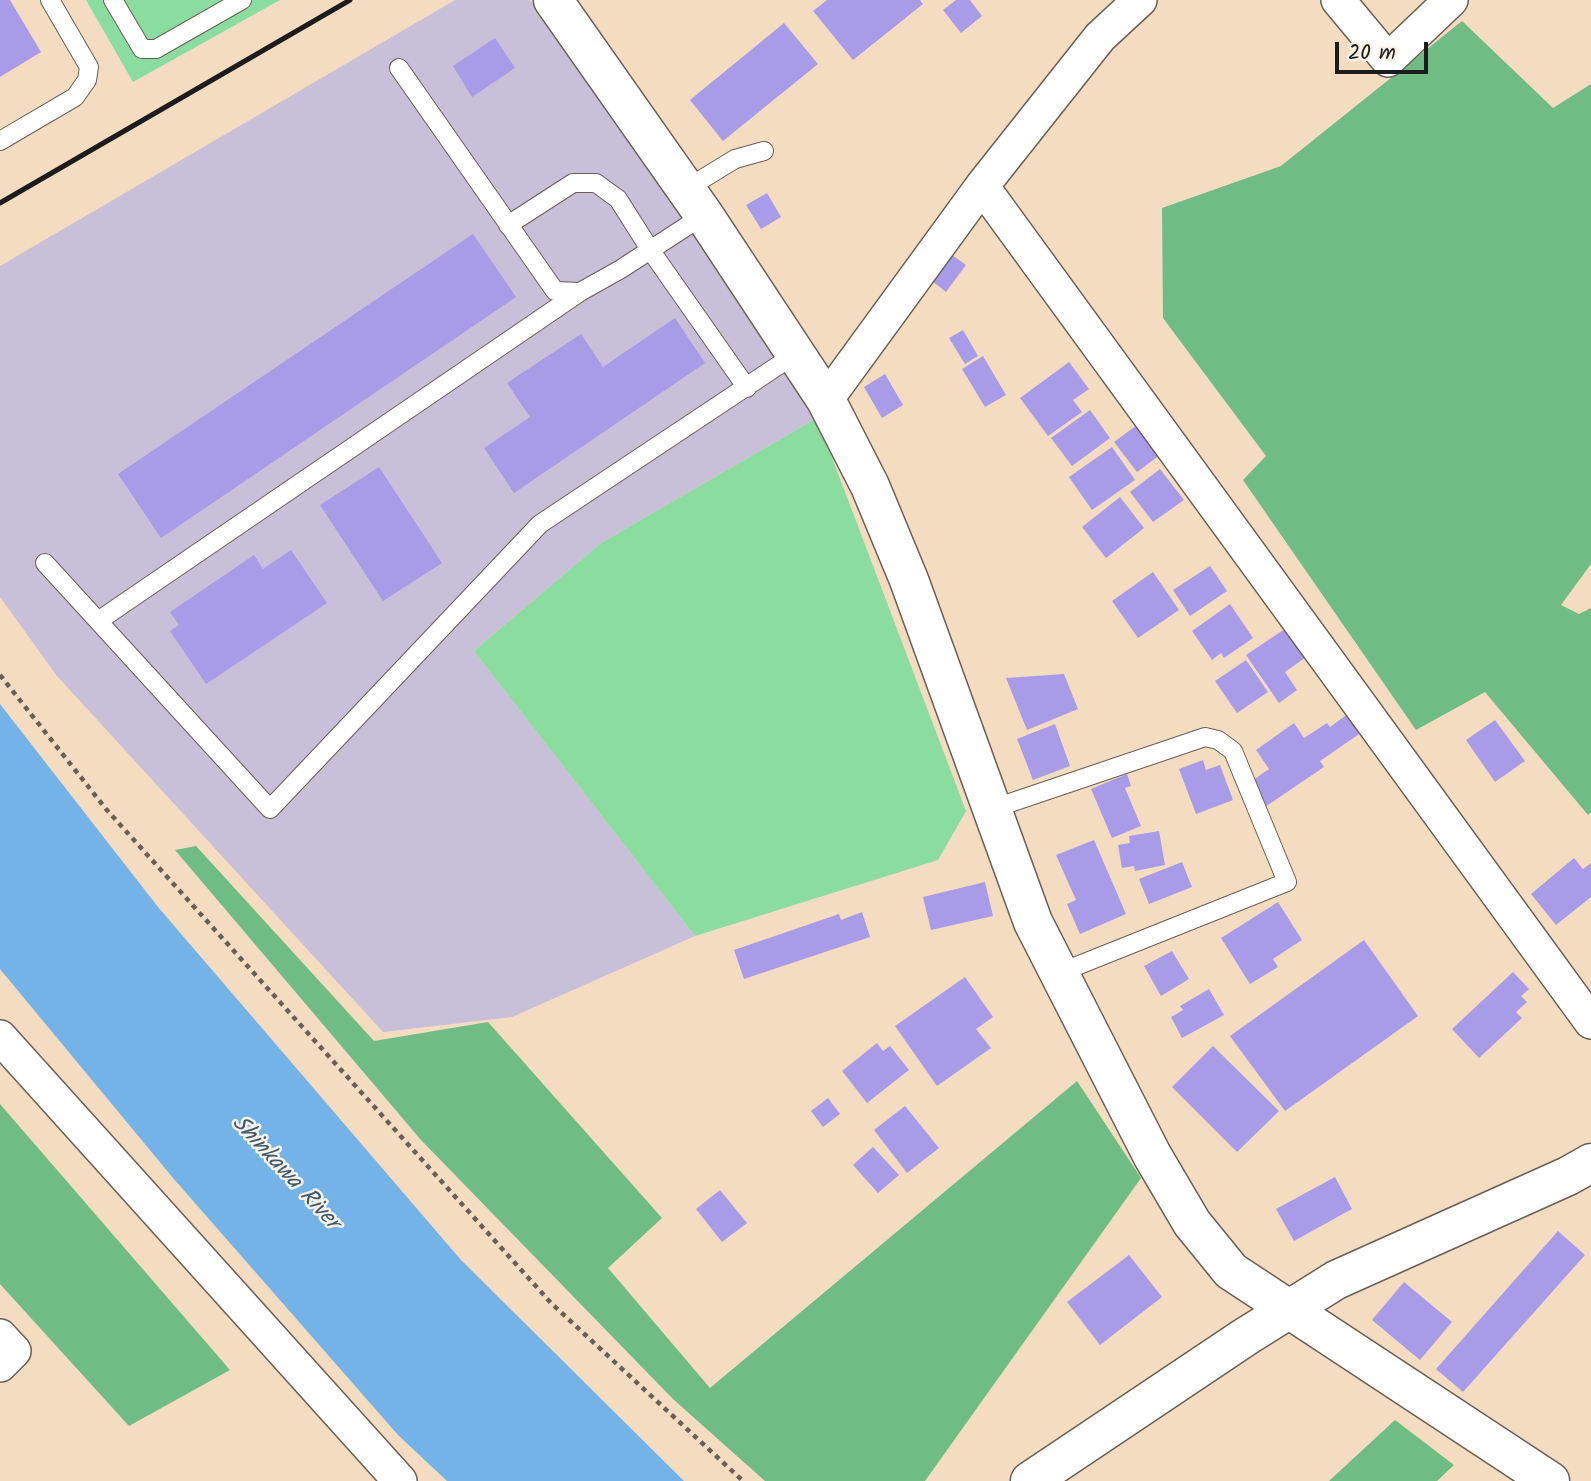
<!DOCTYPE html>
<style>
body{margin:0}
#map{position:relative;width:1591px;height:1481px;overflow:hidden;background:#f4dcc1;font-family:Kalam,sans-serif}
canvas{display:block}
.scale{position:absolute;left:1335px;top:42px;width:93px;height:32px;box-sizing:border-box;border:4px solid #1c1c1c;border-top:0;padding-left:9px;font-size:21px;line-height:24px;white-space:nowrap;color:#1c1c1c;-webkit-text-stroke:5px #f7f3e8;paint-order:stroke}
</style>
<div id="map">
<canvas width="1591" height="1481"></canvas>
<div class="scale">20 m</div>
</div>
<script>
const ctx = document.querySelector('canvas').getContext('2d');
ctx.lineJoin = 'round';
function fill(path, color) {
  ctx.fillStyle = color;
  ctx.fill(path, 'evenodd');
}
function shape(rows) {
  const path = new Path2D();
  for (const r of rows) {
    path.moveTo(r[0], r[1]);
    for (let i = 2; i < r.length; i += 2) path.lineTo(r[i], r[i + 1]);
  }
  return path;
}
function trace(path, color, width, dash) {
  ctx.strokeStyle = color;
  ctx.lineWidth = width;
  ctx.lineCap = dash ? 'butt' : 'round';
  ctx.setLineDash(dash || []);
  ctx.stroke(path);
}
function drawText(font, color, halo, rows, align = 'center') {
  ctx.font = font + ' Kalam,sans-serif';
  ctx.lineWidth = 5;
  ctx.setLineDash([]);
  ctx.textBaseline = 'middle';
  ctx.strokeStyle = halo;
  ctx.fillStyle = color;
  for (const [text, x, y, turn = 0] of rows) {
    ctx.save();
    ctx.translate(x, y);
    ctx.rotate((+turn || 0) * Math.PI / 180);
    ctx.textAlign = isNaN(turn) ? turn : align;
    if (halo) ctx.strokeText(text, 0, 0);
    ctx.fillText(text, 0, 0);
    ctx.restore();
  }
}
fill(shape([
 [455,0,530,0,690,225,817,418,601,543,474,651,695,936,512,1017,383,1032,57,676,0,597,0,266]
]), '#c8bfd8');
fill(shape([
 [86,0,280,0,133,82],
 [817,418,966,811,938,860,695,936,474,651,601,543]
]), '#8add9e');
fill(shape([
 [1462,21,1553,108,1591,84,1591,564,1561,605,1579,614,1591,608,1591,812,1588,815,1485,692,1416,730,1243,480,1266,456,1163,318,1162,208,1281,166],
 [196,846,374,1041,488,1022,662,1218,608,1268,710,1388,1077,1081,1141,1178,925,1481,765,1481,673,1399,421,1140,175,850],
 [0,1104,230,1370,129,1426,0,1284],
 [1395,1420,1454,1465,1437,1481,1329,1481]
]), '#6fbc85');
fill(shape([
 [0,704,158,907,461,1260,684,1481,447,1481,398,1435,173,1178,0,969]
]), '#74b3e7');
fill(shape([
 [0,0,10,0,41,52,0,77],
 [827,0,920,0,923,4,853,60,813,11],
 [956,0,970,0,982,16,961,33,943,10],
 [784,23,818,64,723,141,690,100],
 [495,38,515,68,472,97,453,66],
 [767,193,781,217,761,229,746,205],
 [473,234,516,297,161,538,118,474],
 [952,255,966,265,946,292,932,281],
 [675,318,705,363,514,493,484,448,530,417,507,383,581,334,603,367],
 [963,330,978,356,965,364,949,338],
 [983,356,1006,395,985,407,962,369],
 [1069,362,1089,389,1073,400,1082,412,1048,436,1020,398],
 [885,374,903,405,882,418,864,387],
 [1090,410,1110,438,1072,466,1051,438],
 [1137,425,1160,455,1137,472,1114,442],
 [1112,447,1135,480,1092,510,1069,477],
 [379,467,442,563,383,601,320,505],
 [1160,469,1184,500,1153,522,1130,492],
 [1120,497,1144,528,1106,558,1082,527],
 [291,550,327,603,206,684,170,631,179,625,170,612,254,555,263,569],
 [1210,566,1227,591,1190,616,1173,590],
 [1153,572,1179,610,1138,638,1112,601],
 [1230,604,1253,638,1224,658,1221,653,1212,660,1192,631],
 [1286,628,1306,657,1285,672,1297,690,1279,703,1246,655],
 [1246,660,1268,692,1237,713,1215,681],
 [1064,674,1078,709,1027,730,1006,678],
 [1349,713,1362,732,1320,761,1324,767,1265,807,1249,783,1269,769,1256,750,1294,723,1304,738,1327,723,1330,727],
 [1495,720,1525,761,1495,782,1466,740],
 [1055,724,1070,766,1033,780,1017,739],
 [1203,760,1206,770,1220,765,1233,800,1196,814,1179,769],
 [1127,774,1131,786,1125,788,1141,826,1112,838,1091,789],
 [1159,831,1165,865,1135,871,1134,866,1122,868,1118,845,1130,843,1129,836],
 [1094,840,1126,914,1080,934,1067,904,1076,900,1056,855],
 [1574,858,1583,869,1591,863,1591,897,1556,925,1531,894],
 [1182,862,1192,887,1149,904,1139,879],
 [985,882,993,916,931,930,923,897],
 [1278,902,1302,940,1273,959,1278,967,1250,984,1221,938],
 [862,912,870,937,744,979,734,950,839,914,841,920],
 [1364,940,1418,1016,1285,1111,1230,1036],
 [1172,951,1189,979,1161,996,1144,966],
 [1513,972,1529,989,1521,996,1527,1002,1516,1012,1522,1018,1479,1058,1452,1029],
 [965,977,993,1017,976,1029,991,1048,937,1086,895,1026],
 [1209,989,1224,1015,1182,1038,1171,1017,1183,1010,1180,1006],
 [877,1043,883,1051,890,1046,909,1070,867,1103,842,1071],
 [1213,1046,1279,1111,1237,1152,1172,1087],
 [828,1098,840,1114,823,1127,811,1111],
 [905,1106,939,1148,907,1173,874,1130],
 [873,1147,899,1175,878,1193,853,1165],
 [1335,1177,1352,1209,1294,1241,1276,1209],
 [720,1190,747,1223,722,1242,696,1209],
 [1558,1231,1585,1255,1463,1392,1436,1369],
 [1129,1255,1162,1297,1100,1345,1067,1302],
 [1404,1282,1452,1322,1420,1360,1372,1320]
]), '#a89ce9');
const lane = shape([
 [113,0,142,49,156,49,242,0],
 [399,68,555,291,580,292,621,269,704,215],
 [0,141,75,97,87,80,89,67,50,0],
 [686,189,735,159,764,151],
 [508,225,573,183,596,183,618,199,651,251,747,388],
 [45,563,270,809,540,524,797,353],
 [98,621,580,292],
 [992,809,1205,737,1218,740,1233,751,1287,882,1059,973]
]);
const street = shape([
 [1338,0,1388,60,1451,0],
 [982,186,1591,1022],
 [826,400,982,186,1100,37,1140,0],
 [0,1037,400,1481],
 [0,1336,14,1351,0,1365]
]);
const secondary = shape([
 [553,0,704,215,826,400,870,486,909,580,1033,922,1152,1155,1192,1223,1231,1271,1550,1481],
 [1030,1481,1245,1337,1336,1280,1568,1176,1591,1163]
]);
trace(lane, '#685f56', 20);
trace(street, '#685f56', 36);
trace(secondary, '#685f56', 41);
trace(shape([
 [0,675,106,809,551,1303,743,1481]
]), '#685f56', 4.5, [5, 5]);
trace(lane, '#fff', 18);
trace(street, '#fff', 33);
trace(secondary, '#fff', 38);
trace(shape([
 [0,203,350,0]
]), '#1c1c1c', 5);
drawText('italic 23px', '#3f586d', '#f7f3e8', [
 ["Shinkawa River",284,1174,47]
]);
</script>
